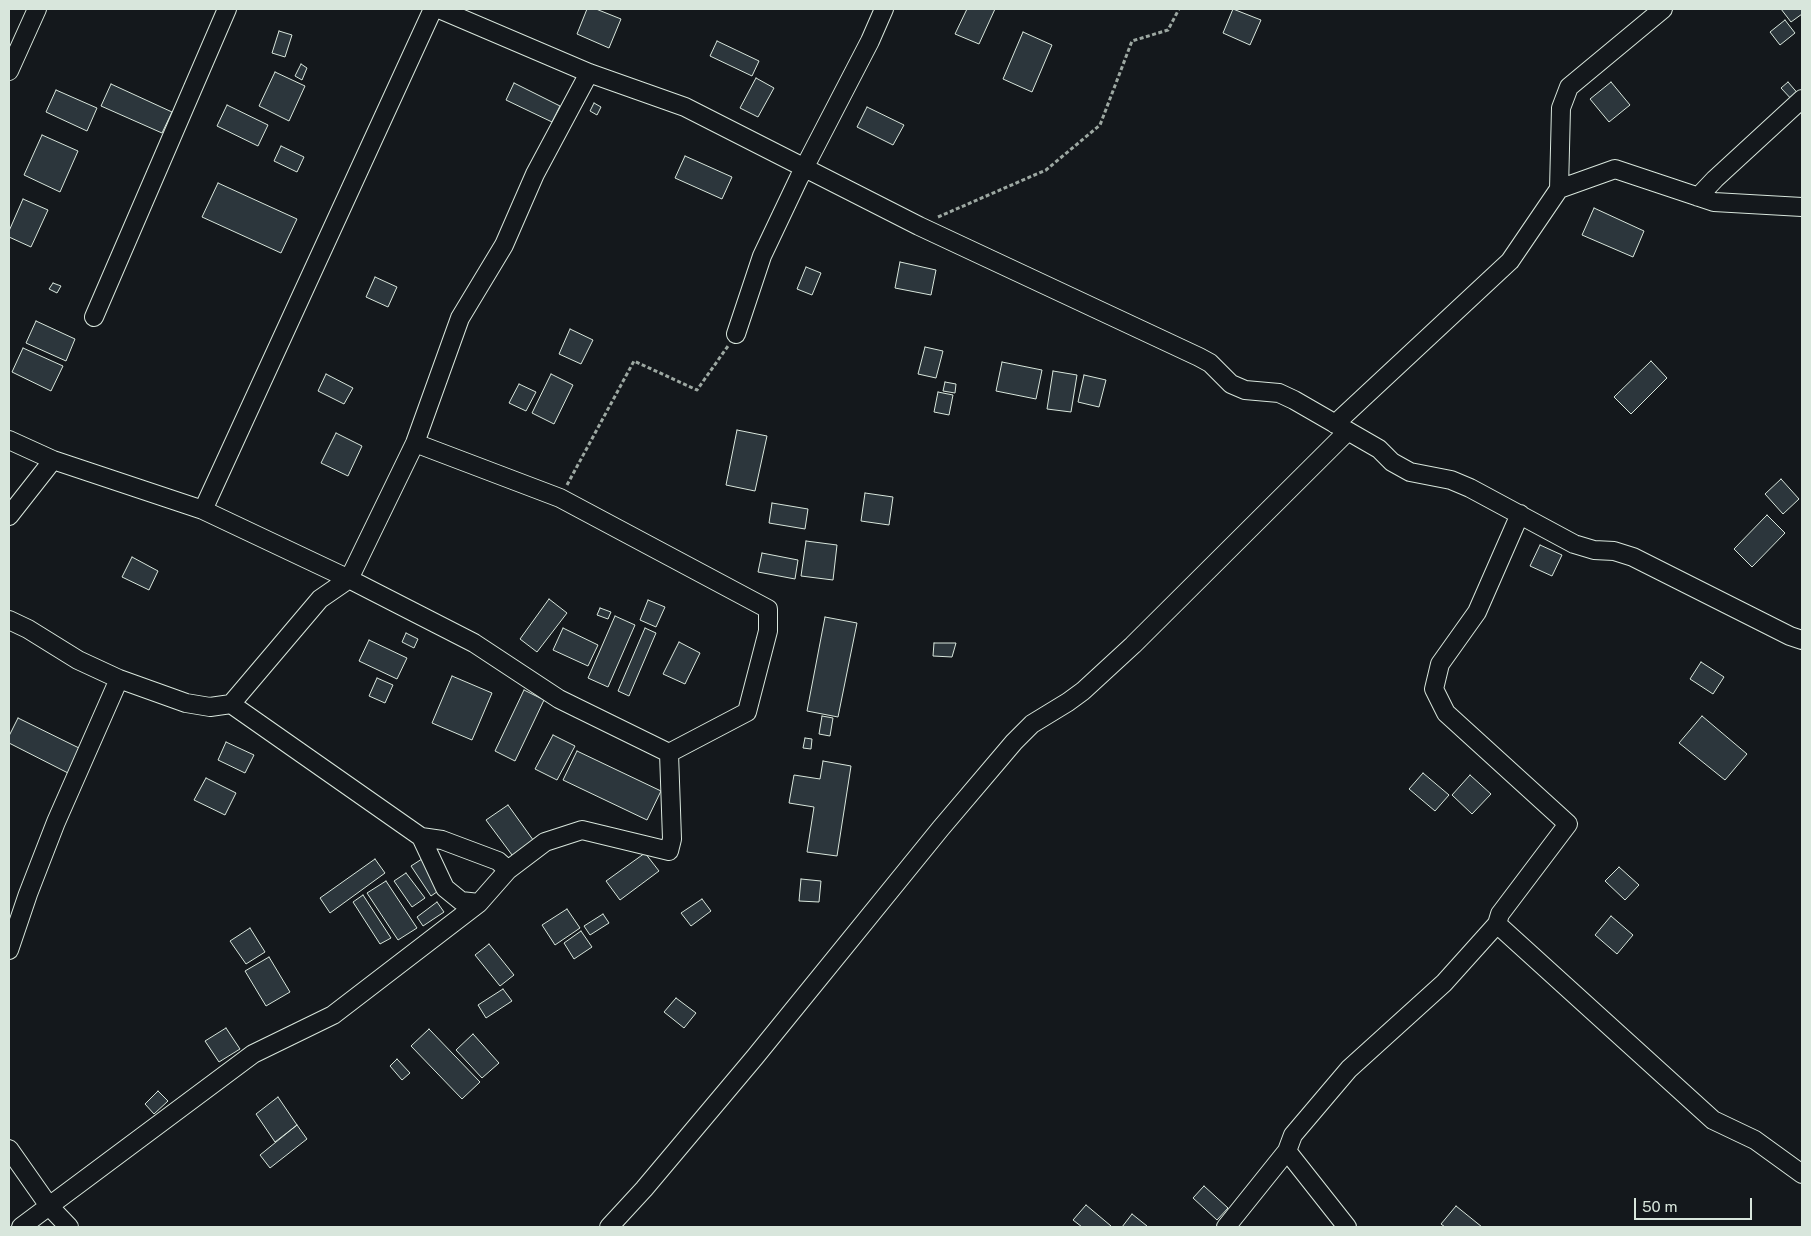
<!DOCTYPE html>
<style>
body{margin:0}
#map{position:relative;width:1811px;height:1236px;overflow:hidden;background:#14181c;font-family:"Public Sans",sans-serif}
canvas{display:block}
.frame{position:absolute;inset:0;border:10px solid #d8e6dc;pointer-events:none}
.scale{position:absolute;left:1634px;top:1198px;width:118px;height:22px;box-sizing:border-box;border:2px solid #d8e6dc;border-top:0;padding-left:6px;font-size:15px;line-height:18px;white-space:nowrap;color:#d8e6dc;-webkit-text-stroke:4px #14181c;paint-order:stroke}
</style>
<div id="map">
<canvas width="1811" height="1236"></canvas>
<div class="frame"></div>
<div class="scale">50 m</div>
</div>
<script>
const ctx = document.querySelector('canvas').getContext('2d');
ctx.lineJoin = 'round';
function fill(path, color) {
  ctx.fillStyle = color;
  ctx.fill(path, 'evenodd');
}
function shape(rows) {
  const path = new Path2D();
  for (const r of rows) {
    path.moveTo(r[0], r[1]);
    for (let i = 2; i < r.length; i += 2) path.lineTo(r[i], r[i + 1]);
  }
  return path;
}
function trace(path, color, width, dash) {
  ctx.strokeStyle = color;
  ctx.lineWidth = width;
  ctx.lineCap = dash ? 'butt' : 'round';
  ctx.setLineDash(dash || []);
  ctx.stroke(path);
}
const building = shape([
 [587,9,596,9,621,19,609,48,577,34,587,9],
 [967,9,995,9,979,44,955,34,967,9],
 [1233,9,1261,20,1250,45,1223,33,1233,9],
 [1781,9,1802,9,1802,14,1791,22,1781,9],
 [1785,20,1795,33,1780,45,1770,32,1785,20],
 [279,31,292,35,285,57,272,53,279,31],
 [1023,32,1052,45,1032,92,1003,79,1023,32],
 [717,41,759,61,752,76,710,56,717,41],
 [301,64,307,68,302,80,295,76,301,64],
 [275,72,305,86,289,121,259,106,275,72],
 [756,78,774,88,758,117,740,108,756,78],
 [1611,82,1630,105,1609,122,1590,99,1611,82],
 [1788,82,1800,96,1794,102,1781,88,1788,82],
 [514,83,560,106,552,122,506,100,514,83],
 [111,84,172,112,162,133,101,106,111,84],
 [56,90,97,108,87,131,46,112,56,90],
 [594,103,601,107,597,115,590,111,594,103],
 [227,105,268,125,258,146,217,126,227,105],
 [867,107,904,125,893,145,857,127,867,107],
 [42,135,78,151,60,192,24,175,42,135],
 [281,146,304,157,297,172,274,161,281,146],
 [685,156,732,177,722,199,675,178,685,156],
 [218,183,297,219,281,253,202,217,218,183],
 [23,199,48,210,31,247,9,237,9,231,23,199],
 [1594,208,1644,231,1633,257,1582,235,1594,208],
 [900,262,936,270,931,295,895,288,900,262],
 [806,267,821,273,812,295,797,289,806,267],
 [375,277,397,287,388,307,366,297,375,277],
 [53,283,61,286,57,293,49,289,53,283],
 [36,321,75,339,66,361,26,343,36,321],
 [570,329,593,340,581,364,559,354,570,329],
 [925,347,943,351,936,378,918,374,925,347],
 [23,348,63,366,51,391,12,372,23,348],
 [1651,361,1667,378,1631,414,1614,397,1651,361],
 [1002,362,1042,370,1036,399,996,391,1002,362],
 [1053,371,1077,375,1071,412,1047,409,1053,371],
 [326,374,353,388,344,404,318,391,326,374],
 [551,374,573,385,554,424,532,413,551,374],
 [1084,375,1106,380,1099,407,1078,402,1084,375],
 [945,382,956,384,955,393,943,391,945,382],
 [519,384,536,392,526,411,509,403,519,384],
 [938,392,953,395,949,415,934,412,938,392],
 [737,430,767,436,755,491,726,485,737,430],
 [336,433,362,446,348,476,321,463,336,433],
 [1781,479,1799,499,1783,514,1765,494,1781,479],
 [865,493,893,497,889,525,861,521,865,493],
 [772,503,808,509,805,529,769,523,772,503],
 [1767,515,1785,533,1752,567,1734,549,1767,515],
 [806,541,837,545,833,580,801,576,806,541],
 [1540,545,1562,555,1552,576,1530,566,1540,545],
 [762,553,798,560,795,579,758,572,762,553],
 [132,557,158,571,149,590,122,577,132,557],
 [549,599,567,613,537,652,520,639,549,599],
 [648,600,665,607,656,627,640,620,648,600],
 [600,608,611,612,608,619,597,615,600,608],
 [615,616,635,625,608,687,588,678,615,616],
 [825,617,857,623,838,717,807,711,825,617],
 [563,628,598,645,588,666,553,650,563,628],
 [645,628,656,633,629,696,618,691,645,628],
 [406,633,418,639,414,648,402,642,406,633],
 [369,640,407,658,397,679,359,661,369,640],
 [679,642,700,653,685,684,663,674,679,642],
 [934,643,956,643,952,657,933,656,934,643],
 [1701,662,1724,677,1713,694,1690,679,1701,662],
 [452,676,492,693,472,740,432,723,452,676],
 [377,678,393,685,385,703,369,696,377,678],
 [524,690,544,700,515,761,495,751,524,690],
 [822,716,833,718,830,736,819,734,822,716],
 [1702,716,1747,754,1725,780,1679,743,1702,716],
 [18,718,81,749,68,773,9,743,9,736,18,718],
 [553,735,575,746,557,780,535,769,553,735],
 [805,738,812,739,811,749,803,748,805,738],
 [226,742,254,755,245,773,218,760,226,742],
 [577,751,661,791,647,820,563,780,577,751],
 [823,761,851,766,837,856,807,852,814,807,789,803,794,775,820,779,823,761],
 [1423,773,1449,795,1435,811,1409,789,1423,773],
 [1470,775,1491,794,1472,814,1452,795,1470,775],
 [206,778,236,793,225,815,194,800,206,778],
 [508,805,536,844,515,859,486,820,508,805],
 [645,853,659,871,620,900,606,881,645,853],
 [425,857,444,887,431,896,411,866,425,857],
 [375,859,385,873,330,913,320,898,375,859],
 [1619,867,1639,885,1625,900,1605,881,1619,867],
 [406,873,425,898,412,907,394,881,406,873],
 [801,879,821,881,819,902,799,901,801,879],
 [386,881,417,928,398,940,367,893,386,881],
 [363,895,391,938,380,944,353,902,363,895],
 [702,899,711,911,691,926,681,913,702,899],
 [437,902,444,912,423,926,417,917,437,902],
 [567,909,580,928,555,945,542,925,567,909],
 [603,914,609,923,590,935,584,926,603,914],
 [1611,916,1633,935,1617,954,1595,935,1611,916],
 [250,928,265,952,246,964,230,941,250,928],
 [581,931,592,947,574,959,564,943,581,931],
 [489,944,514,975,500,986,475,955,489,944],
 [269,957,290,992,266,1006,245,971,269,957],
 [503,989,512,1001,486,1018,478,1005,503,989],
 [676,998,696,1013,684,1028,664,1012,676,998],
 [226,1028,240,1049,219,1062,205,1041,226,1028],
 [429,1029,480,1082,462,1099,411,1046,429,1029],
 [473,1034,499,1063,482,1078,456,1050,473,1034],
 [397,1059,410,1073,402,1080,390,1066,397,1059],
 [158,1091,168,1101,154,1114,145,1104,158,1091],
 [278,1097,297,1125,275,1142,256,1114,278,1097],
 [297,1125,307,1139,270,1168,260,1155,297,1125],
 [1204,1186,1228,1208,1217,1220,1193,1198,1204,1186],
 [1086,1205,1111,1226,1110,1227,1082,1227,1073,1220,1086,1205],
 [1456,1206,1482,1227,1445,1227,1441,1224,1456,1206],
 [1132,1214,1147,1226,1146,1227,1122,1227,1132,1214]
]);
fill(building, '#2c363c');
trace(building, '#d8e6dc', 1);
const minor = shape([
 [439,9,589,73,685,107,919,226,1199,357,1210,363,1231,384,1245,390,1279,393,1294,400,1379,449,1392,462,1410,472,1451,480,1470,488,1574,544,1594,550,1614,551,1633,557,1790,636,1802,640],
 [9,71,37,9],
 [1559,189,1615,169,1714,202,1802,207],
 [1698,197,1715,179,1802,99],
 [94,317,227,9],
 [736,334,762,256,799,178,870,41,884,9],
 [1335,424,1510,261,1559,189,1561,108,1569,87,1663,9],
 [9,440,53,460,203,510,349,579,474,643,559,699,669,753],
 [415,443,560,498,768,609,768,631,747,712,669,753],
 [203,510,433,9],
 [9,516,53,460],
 [9,620,28,629,78,660,119,679,186,703,210,707,231,704,421,837,442,840,498,861,508,870],
 [231,704,320,599,349,579,415,443,460,318,504,245,535,174,589,73],
 [421,837,445,888,461,901,479,903,508,870,545,842,582,830,669,851,672,839,669,753],
 [1497,924,1713,1120,1755,1140,1802,1174],
 [9,950,28,894,56,822,119,679],
 [9,1149,49,1206,69,1227],
 [1287,1151,1347,1227],
 [21,1227,253,1054,333,1015,479,903],
 [609,1227,644,1189,755,1057,941,828,1014,742,1032,724,1068,702,1083,691,1133,645,1348,431],
 [1226,1227,1287,1151,1293,1135,1349,1069,1444,983,1497,924,1500,914,1568,824,1446,713,1434,689,1440,664,1477,612,1520,514]
]);
trace(minor, '#d8e6dc', 20);
trace(shape([
 [938,217,1046,170,1100,125,1132,41,1168,30,1179,9],
 [567,485,634,361,697,390,728,346]
]), '#9da8a2', 3, [4, 2.5]);
trace(minor, '#14181c', 18);
</script>
